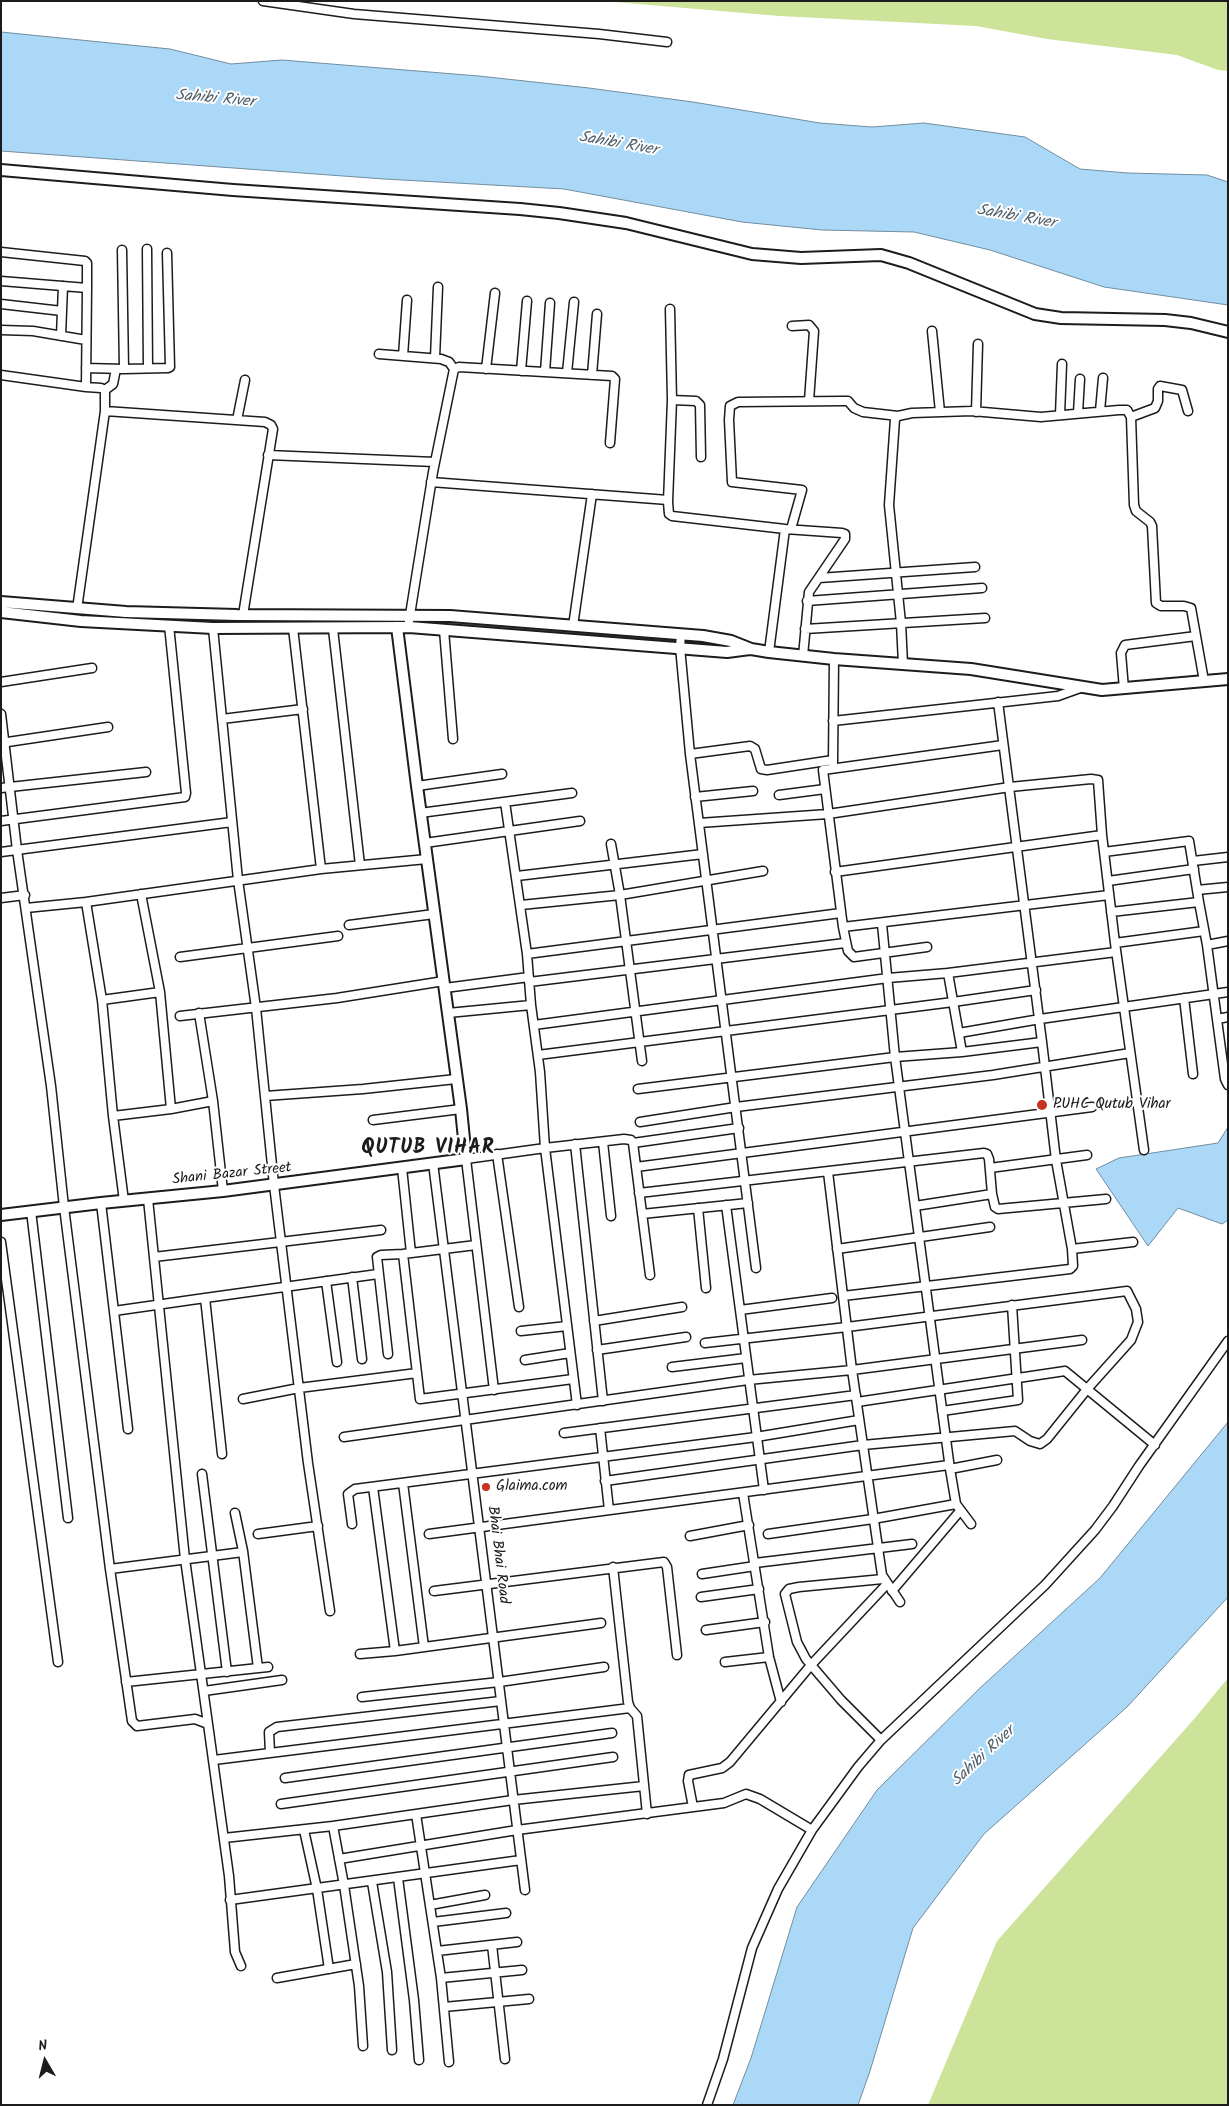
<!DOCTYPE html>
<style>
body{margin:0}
#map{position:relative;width:1229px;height:2106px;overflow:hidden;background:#fff;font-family:Kalam,sans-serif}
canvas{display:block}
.frame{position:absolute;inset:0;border:2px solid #1c1c1c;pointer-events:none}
.north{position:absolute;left:20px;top:2036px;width:50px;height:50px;-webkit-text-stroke:4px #fff;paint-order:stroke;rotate:352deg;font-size:14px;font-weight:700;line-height:20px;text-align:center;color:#1c1c1c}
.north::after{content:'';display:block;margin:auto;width:18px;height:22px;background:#1c1c1c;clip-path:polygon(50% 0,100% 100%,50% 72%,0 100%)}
</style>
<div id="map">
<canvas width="1229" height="2106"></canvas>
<div class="frame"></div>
<div class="north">N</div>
</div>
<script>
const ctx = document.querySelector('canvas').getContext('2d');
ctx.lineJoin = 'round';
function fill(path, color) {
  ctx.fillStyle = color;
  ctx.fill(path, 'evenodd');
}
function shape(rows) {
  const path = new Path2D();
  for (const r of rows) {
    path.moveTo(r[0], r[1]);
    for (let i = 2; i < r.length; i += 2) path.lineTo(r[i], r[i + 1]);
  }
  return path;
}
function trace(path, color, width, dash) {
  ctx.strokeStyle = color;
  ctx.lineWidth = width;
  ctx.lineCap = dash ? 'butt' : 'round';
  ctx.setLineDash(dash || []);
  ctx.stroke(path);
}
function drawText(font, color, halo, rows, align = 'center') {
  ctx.font = font + ' Kalam,sans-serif';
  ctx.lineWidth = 4;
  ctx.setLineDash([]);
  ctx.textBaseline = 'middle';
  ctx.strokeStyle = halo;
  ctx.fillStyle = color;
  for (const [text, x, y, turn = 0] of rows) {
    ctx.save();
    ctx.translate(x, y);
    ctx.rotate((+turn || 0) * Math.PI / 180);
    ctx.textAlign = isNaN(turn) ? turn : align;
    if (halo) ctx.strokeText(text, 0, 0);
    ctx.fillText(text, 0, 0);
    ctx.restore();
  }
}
fill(shape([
 [603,1,1228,1,1228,71,1218,70,1177,55,1047,39,976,26,779,16],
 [1228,1678,1228,2105,928,2105,997,1941,1195,1718]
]), '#cce399');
const water = shape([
 [1,32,170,49,231,64,282,60,479,76,589,88,693,102,820,123,872,127,924,123,1025,137,1080,169,1128,173,1207,175,1228,182,1228,305,1104,287,990,250,914,232,822,230,742,222,564,189,384,179,1,151,1,32],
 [1228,1127,1228,1220,1222,1224,1178,1208,1148,1246,1096,1169,1119,1158,1218,1143,1228,1127],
 [1228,1422,1228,1597,1127,1707,984,1834,913,1928,870,2071,858,2105,733,2105,751,2058,797,1907,877,1790,980,1688,1100,1578,1228,1422]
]);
fill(water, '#aad8f6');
trace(water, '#718d9f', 1);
const minor = shape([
 [263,1,354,14,599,34,667,42],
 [147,249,148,368],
 [122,250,124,369],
 [1,252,85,261,87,263,87,288,86,387,1,375],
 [1,281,87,288],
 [1,304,62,311],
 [670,309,672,400,668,502,669,514,672,516,785,529],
 [792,326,809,325,814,331,809,401],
 [1,330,33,331,86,340],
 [932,331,940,412],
 [61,336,63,286],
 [379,354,441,359,449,362,454,369],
 [403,356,407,300],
 [435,358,438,287],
 [86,368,124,369,168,368,170,367,167,253],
 [486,369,495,293],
 [521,371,527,301],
 [545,372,550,303],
 [567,373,574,302],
 [592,375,597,314],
 [105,390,113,384,116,369],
 [672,400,696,401,700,405,701,457],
 [105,411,265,422,271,425,273,429,243,615],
 [1100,411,1103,378],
 [976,412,978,344],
 [1078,413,1080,379],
 [1060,415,1062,364],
 [1131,417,1155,408,1158,401,1158,389,1160,386,1182,390,1188,411],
 [237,420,245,380],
 [268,455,435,462],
 [431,482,668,500],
 [791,529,802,490,732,482,729,420,730,406,738,402,843,401,848,401,854,408,863,412,898,416],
 [819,578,975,567],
 [807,601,982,588],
 [77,609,105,411,105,390,101,388,86,387],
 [409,621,433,472,454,369,459,367,612,376,615,379,610,443],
 [573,626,592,494],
 [213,628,238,880,256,1008,274,1185,308,1463,330,1611],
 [293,628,321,869],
 [333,629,360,865],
 [805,629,985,618],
 [444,630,453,739],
 [681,634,680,647,690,754,756,1268],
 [769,652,785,529,842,533,845,534,845,539,809,592,803,656],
 [903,664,901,623,889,505,895,419,898,416,912,413,972,411,1041,417,1119,410,1127,410,1131,417,1134,505,1136,511,1150,522,1152,526,1156,603,1161,606,1184,606,1191,608,1204,681],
 [1,682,92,668],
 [1124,689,1121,653,1125,645,1196,636],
 [1,714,17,850,51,1086,64,1207,110,1569,132,1721,137,1726,195,1719,208,1724,229,1876,235,1952,241,1966],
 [222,719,303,709],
 [833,721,1058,696,1083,687],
 [1,743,108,727],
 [1003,745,823,770,843,927,1109,895],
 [690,754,750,746,755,749,761,769,767,770,833,760],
 [833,763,834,659],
 [417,786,502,774],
 [1,788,146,772],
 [779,795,825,789],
 [695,797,753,791],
 [505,802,527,954,531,1005,540,1072,545,1148,577,1405],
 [420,813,572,793],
 [1,821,185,797,186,793,169,625],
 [699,823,828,814,1010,787,1091,779,1098,780,1102,835,1115,943,1144,1150],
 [425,843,580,821],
 [1,852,232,822],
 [1104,852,1189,841,1199,902,1111,912],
 [1193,861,1228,857],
 [835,872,1102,835],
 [517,876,703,854],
 [1108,881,1194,869],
 [1197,890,1228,887],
 [141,894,160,992,171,1109],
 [1,898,25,895],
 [86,902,102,1000,113,1116,171,1109,213,1101],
 [1199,902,1207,945,1225,1079,1228,1085],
 [521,905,620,895,611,844],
 [26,908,86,902,321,869,427,859],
 [882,924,895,1057,950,1469,956,1504,971,1524],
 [349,925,434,914],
 [843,927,848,951,854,957,927,947],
 [1115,943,1204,931],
 [1207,945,1228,941],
 [527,954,841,913],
 [180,957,338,936],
 [948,973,962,1052],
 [529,982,845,943],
 [445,988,529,977],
 [1184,998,1193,1074],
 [102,1000,160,992],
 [199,1013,213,1101,223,1191],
 [448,1013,531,1005],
 [180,1016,337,998,444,981],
 [1217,1019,1228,1017],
 [534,1025,888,978,948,973,1116,952],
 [959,1033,1040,1019,1228,992],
 [538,1055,953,1002,1036,990],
 [642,1061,620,895,763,871],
 [638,1089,895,1057,962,1052,1042,1042,998,702],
 [265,1096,363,1089,456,1079],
 [113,1116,124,1201],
 [373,1120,461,1109],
 [640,1122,736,1107,993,1075,1130,1053],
 [603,1142,611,1216],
 [633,1143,739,1128],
 [575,1144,603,1401],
 [497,1154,519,1307],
 [433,1163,525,1890],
 [636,1167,1092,1107],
 [402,1168,411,1253],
 [990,1168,1087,1155],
 [828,1172,852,1370,882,1575,900,1602],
 [639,1193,984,1153,987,1154,989,1159,992,1194,995,1207,998,1209,1106,1199],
 [148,1199,185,1559,208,1724],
 [101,1203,128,1429],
 [726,1205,764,1490],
 [915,1206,992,1194],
 [698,1208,706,1288],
 [31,1211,68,1518],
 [642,1214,748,1203],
 [1,1242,58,1662],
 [476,1245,403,1254,420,1399,573,1379],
 [837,1249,990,1227],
 [1072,1249,1133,1242],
 [154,1257,381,1230],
 [352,1277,362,1359],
 [326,1281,337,1362],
 [843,1296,1070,1269,1073,1266,1072,1249,1056,1160,1042,1042],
 [205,1298,378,1274],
 [740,1310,832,1298],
 [114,1311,205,1298,222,1454],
 [594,1321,682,1307],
 [521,1331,567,1326],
 [597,1350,686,1337],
 [388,1354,377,1257,381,1255,403,1254],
 [525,1360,570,1353],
 [672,1367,746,1358],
 [494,1390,466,1159,545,1148,624,1139,631,1140,633,1143,650,1275],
 [243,1399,299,1388,417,1373],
 [857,1402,1065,1371,1155,1445],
 [942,1411,1018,1400,1012,1305],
 [600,1428,609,1510],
 [564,1433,856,1395],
 [344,1437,748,1380,852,1370,1082,1340],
 [950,1469,997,1460],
 [202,1474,227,1672],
 [605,1481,863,1445,1015,1431,1030,1441,1040,1444,1047,1439,1088,1388,1131,1340,1138,1322,1136,1309,1127,1291,847,1327,705,1343],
 [403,1483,424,1647],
 [373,1487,395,1651],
 [743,1493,769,1657,781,1702],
 [235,1513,243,1551,258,1668],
 [352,1524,348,1494,355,1489,756,1437,859,1420],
 [258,1534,318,1526],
 [429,1534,949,1465],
 [768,1534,873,1519,956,1504],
 [690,1536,749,1525],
 [755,1563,912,1544],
 [613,1567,628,1702,630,1708,637,1716,647,1814],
 [110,1569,243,1552],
 [702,1574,755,1566],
 [434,1591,664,1562,667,1567,677,1655],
 [892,1591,960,1511],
 [701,1597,759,1589],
 [706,1630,765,1622],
 [360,1654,395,1651,601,1623],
 [725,1662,769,1657],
 [126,1682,268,1667],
 [204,1691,282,1680],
 [362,1697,499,1682,604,1667],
 [881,1740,841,1700,806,1659,797,1642,785,1594,789,1589,799,1587,883,1579],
 [270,1753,269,1732,277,1727,501,1701],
 [214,1760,630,1708],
 [285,1778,612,1733],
 [281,1804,613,1757],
 [693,1807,688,1781,689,1775,722,1768,730,1762,811,1665,887,1584],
 [416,1814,441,1978,449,2062],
 [333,1826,344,1885,359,1986,363,2046],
 [304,1830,317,1889,329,1969],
 [224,1838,333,1826,513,1800,644,1786],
 [339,1859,517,1830,724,1803,746,1794,760,1799,812,1830],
 [398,1878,414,2000,419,2060],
 [372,1882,387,1972,392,2050],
 [230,1900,521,1860],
 [430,1905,485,1895],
 [433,1922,506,1913],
 [492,1945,505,2059],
 [437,1951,517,1942],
 [277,1978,356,1964],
 [441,1978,522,1970],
 [444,2007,529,1999],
 [707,2105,723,2059,752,1948,778,1889,812,1830,858,1767,881,1740,1045,1585,1095,1530,1113,1506,1139,1466,1228,1341]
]);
const tertiary = shape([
 [1,170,233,190,520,209,559,213,626,223,752,254,801,258,881,255,909,263,1035,314,1061,318,1165,320,1191,323,1228,332],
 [1,602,126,612,237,615,450,616,703,636,731,641,751,649,769,652,834,659,971,669,1102,690,1228,679],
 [1,612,81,621,213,628,409,627,727,652,750,649],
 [1,1215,101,1203,223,1191,466,1159,461,1109,417,786,397,627]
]);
trace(minor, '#1c1c1c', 11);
trace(tertiary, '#1c1c1c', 14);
trace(minor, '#fff', 8);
trace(tertiary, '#fff', 10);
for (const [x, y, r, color] of [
 [1042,1105,6,"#c8321e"],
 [486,1487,5,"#c8321e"]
]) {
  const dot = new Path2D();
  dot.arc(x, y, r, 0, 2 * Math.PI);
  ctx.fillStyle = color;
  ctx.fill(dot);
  trace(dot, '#fff', 2);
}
drawText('15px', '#1c1c1c', '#fff', [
 ["PUHC Qutub Vihar",1053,1105],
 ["Glaima.com",496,1487]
], 'left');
drawText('15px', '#1c1c1c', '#fff', [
 ["Shani Bazar Street",232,1175,-6],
 ["Bhai Bhai Road",497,1555,83]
]);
drawText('italic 16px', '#4e5e68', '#fff', [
 ["Sahibi River",215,100,5],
 ["Sahibi River",618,145,10],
 ["Sahibi River",1016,218,10],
 ["Sahibi River",984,1757,-43]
]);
ctx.letterSpacing = '1px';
drawText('bold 20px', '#1c1c1c', '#fff', [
 ["QUTUB VIHAR",428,1150]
]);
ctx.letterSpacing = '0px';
</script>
